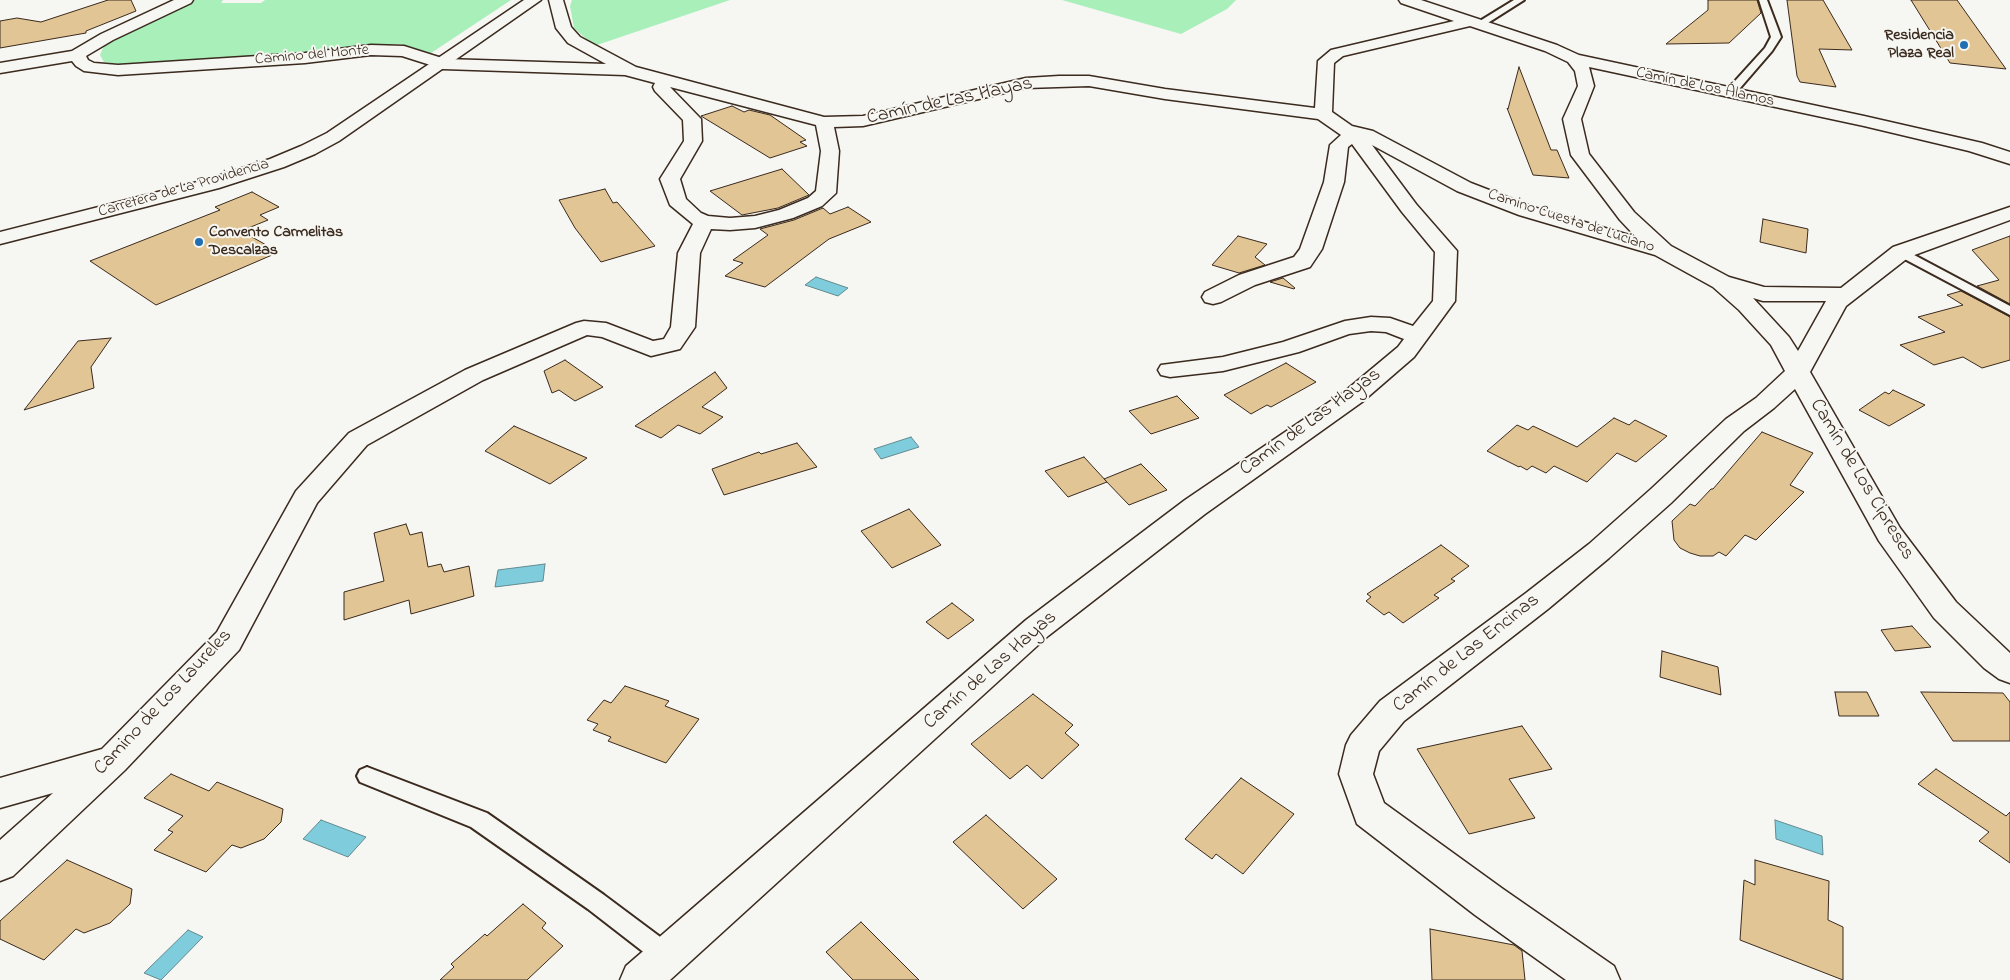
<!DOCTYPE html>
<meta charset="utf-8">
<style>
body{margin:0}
canvas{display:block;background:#f6f6f2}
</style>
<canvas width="2010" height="980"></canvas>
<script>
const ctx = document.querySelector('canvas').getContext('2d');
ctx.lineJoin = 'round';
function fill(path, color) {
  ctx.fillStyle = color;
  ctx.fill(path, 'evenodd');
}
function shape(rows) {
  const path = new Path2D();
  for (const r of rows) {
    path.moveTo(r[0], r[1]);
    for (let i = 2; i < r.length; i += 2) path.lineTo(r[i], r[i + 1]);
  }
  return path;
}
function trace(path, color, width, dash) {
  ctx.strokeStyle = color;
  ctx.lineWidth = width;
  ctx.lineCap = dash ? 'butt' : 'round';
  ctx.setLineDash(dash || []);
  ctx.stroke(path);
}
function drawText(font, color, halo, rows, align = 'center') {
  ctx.font = font + ' "Indie Flower",sans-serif';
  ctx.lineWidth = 4;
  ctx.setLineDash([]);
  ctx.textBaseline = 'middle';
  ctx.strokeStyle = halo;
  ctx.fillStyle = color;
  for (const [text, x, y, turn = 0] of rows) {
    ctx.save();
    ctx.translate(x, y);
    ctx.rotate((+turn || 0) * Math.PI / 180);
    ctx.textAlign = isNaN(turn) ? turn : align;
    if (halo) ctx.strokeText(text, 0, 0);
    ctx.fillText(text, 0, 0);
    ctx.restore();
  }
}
fill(shape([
 [195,0,223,0,221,3,261,3,265,0,511,0,431,53,400,44,376,44,338,51,165,65,125,65,104,62,100,55,104,46,129,32],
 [572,0,730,0,594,46,574,28,570,6],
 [1062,0,1236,0,1227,9,1181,34]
]), '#a9efba');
const water = shape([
 [816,277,848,288,838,296,805,285,816,277],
 [911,437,919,447,881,459,874,449,911,437],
 [545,564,543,581,495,587,498,570,545,564],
 [321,820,366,837,348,857,303,839,321,820],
 [1775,820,1822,836,1823,855,1776,839,1775,820],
 [188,930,203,937,161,980,144,973,188,930]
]);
fill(water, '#7eccdc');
trace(water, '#638b90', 1);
const building = shape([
 [108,0,131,0,136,11,86,31,86,33,0,48,0,21,17,18,41,22,108,0],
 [1708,0,1757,0,1761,13,1729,43,1666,44,1708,10,1708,0],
 [1787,0,1823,0,1852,50,1819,49,1836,87,1800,82,1797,76,1787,0],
 [1911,0,1957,0,2006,69,1950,63,1911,0],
 [1519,67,1551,150,1557,150,1569,178,1533,175,1507,108,1508,109,1519,67],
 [732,106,744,112,749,110,770,115,806,140,800,142,807,146,770,158,701,116,732,106],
 [782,169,809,195,778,208,742,215,710,191,782,169],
 [605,189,613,203,617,202,655,246,601,262,575,228,559,200,605,189],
 [252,192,279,207,260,215,268,220,241,231,279,252,156,305,90,261,220,210,215,207,252,192],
 [848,207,871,222,829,239,765,287,725,276,743,263,733,260,768,235,760,229,794,220,823,208,830,214,848,207],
 [1763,219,1808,229,1806,253,1760,242,1763,219],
 [1238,236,1267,244,1255,257,1265,265,1239,273,1212,265,1238,236],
 [2010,236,2010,304,1977,286,1999,280,1972,250,2010,236],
 [1283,278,1295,288,1294,289,1270,282,1283,278],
 [1961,291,2010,317,2010,360,1982,368,1963,357,1934,365,1900,345,1945,332,1918,317,1963,305,1947,295,1961,291],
 [111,338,91,367,94,388,24,410,78,341,111,338],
 [565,360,603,387,575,401,559,390,552,393,544,371,565,360],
 [1286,363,1316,382,1271,407,1267,405,1251,414,1224,395,1286,363],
 [715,372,727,388,702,407,723,417,700,434,678,425,661,438,635,426,715,372],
 [1893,390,1925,405,1889,426,1859,410,1885,392,1889,394,1893,390],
 [1177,396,1199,418,1151,434,1129,411,1177,396],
 [1614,418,1629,425,1635,420,1667,436,1636,462,1617,453,1587,482,1554,466,1546,473,1532,466,1527,470,1520,466,1519,467,1487,451,1517,425,1528,430,1533,426,1577,447,1614,418],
 [514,426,587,458,550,484,485,451,514,426],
 [1762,432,1813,453,1790,485,1804,492,1756,540,1745,535,1726,556,1719,552,1713,556,1700,556,1690,553,1680,548,1674,540,1672,521,1690,504,1695,506,1711,489,1713,489,1762,432],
 [797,443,817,467,724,495,712,469,759,452,761,454,797,443],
 [1084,457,1107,482,1068,497,1045,471,1084,457],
 [1141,464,1167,490,1129,505,1104,479,1141,464],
 [909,509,941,545,892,568,861,531,909,509],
 [406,524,410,535,422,532,428,567,441,564,444,572,469,566,474,596,411,614,409,600,344,620,344,592,384,581,374,533,406,524],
 [1441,545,1469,566,1451,579,1455,581,1434,595,1439,598,1403,623,1389,612,1384,615,1366,601,1371,597,1367,594,1441,545],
 [952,603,974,620,948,639,926,622,952,603],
 [1912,626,1931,647,1895,651,1881,630,1912,626],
 [1662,651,1718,667,1721,695,1660,677,1662,651],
 [625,686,669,701,665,706,699,719,666,763,608,741,611,737,593,730,598,724,587,720,604,700,611,703,625,686],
 [1835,692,1867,692,1879,716,1839,716,1835,692],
 [1921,692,2003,693,2010,702,2010,741,1953,741,1921,692],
 [1033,694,1073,725,1065,733,1079,745,1042,779,1027,765,1010,779,971,744,1033,694],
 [1522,726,1552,769,1509,779,1535,818,1469,834,1417,749,1522,726],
 [1936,769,2006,816,2010,812,2010,863,1979,841,1989,832,1918,784,1936,769],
 [171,774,209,791,217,782,283,809,281,822,264,839,241,848,232,845,206,872,154,850,173,832,168,830,183,816,144,798,171,774],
 [1241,778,1294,814,1243,874,1216,854,1212,859,1185,839,1241,778],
 [986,815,1057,879,1023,909,953,842,986,815],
 [67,860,132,889,130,904,110,923,84,933,76,929,44,960,0,939,0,921,67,860],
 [1755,860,1829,881,1828,920,1843,927,1843,980,1740,940,1744,880,1755,885,1755,860],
 [523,904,546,923,542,928,563,946,527,980,440,980,454,967,451,964,485,934,487,936,523,904],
 [861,922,919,980,853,980,826,952,861,922],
 [1430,929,1514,945,1522,951,1525,980,1432,980,1430,929]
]);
fill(building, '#e1c595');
trace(building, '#3b2a1e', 1);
const service = shape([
 [1514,0,1524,0,1483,26,1477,26,1475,24,1514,0],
 [1759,0,1767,0,1781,37,1772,51,1734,95,1726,95,1726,91,1765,48,1771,37,1759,0],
 [1901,248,2010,306,2010,315,1897,255,1895,252,1901,248],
 [367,767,487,813,604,895,675,948,679,956,675,964,667,967,659,964,588,909,471,827,360,782,357,776,360,770,367,767]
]);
const minor = shape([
 [174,0,193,0,191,3,113,40,86,56,88,60,94,63,118,65,305,53,371,45,404,46,445,59,606,64,568,43,556,28,549,0,563,0,571,27,580,37,636,67,824,117,863,116,1026,78,1059,76,1089,76,1165,89,1315,108,1318,61,1331,50,1454,21,1401,3,1399,0,1421,0,1557,45,1579,55,1864,116,1982,143,2010,152,2010,164,1969,151,1864,126,1589,67,1594,86,1581,119,1589,154,1634,212,1671,246,1729,277,1764,287,1841,288,1893,247,2010,207,2010,220,1909,257,1846,306,1810,372,1900,528,1956,602,2010,653,2010,683,1999,679,1984,668,1934,618,1879,541,1795,389,1774,408,1744,431,1671,503,1609,558,1548,609,1404,721,1379,751,1373,774,1384,803,1503,889,1614,966,1620,980,1566,980,1475,915,1357,824,1339,774,1346,745,1351,735,1380,701,1526,593,1589,544,1651,489,1726,419,1756,398,1785,371,1771,345,1739,310,1713,287,1655,255,1519,215,1457,191,1372,145,1416,204,1457,251,1455,301,1414,357,1362,402,1205,514,1048,636,670,980,620,980,626,966,1026,620,1185,500,1344,392,1398,347,1404,339,1386,332,1371,331,1349,334,1299,352,1223,371,1170,377,1161,375,1158,370,1161,365,1223,357,1283,342,1345,321,1371,317,1390,318,1413,326,1433,301,1435,252,1402,212,1352,144,1348,147,1344,182,1322,249,1310,267,1255,285,1221,302,1213,304,1205,302,1202,297,1205,292,1239,275,1294,257,1300,249,1324,182,1330,145,1341,135,1318,119,1165,99,1089,86,1026,88,863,126,834,127,839,151,836,193,822,206,793,218,755,228,730,230,711,229,700,253,695,327,680,349,651,356,602,337,587,335,483,380,367,445,317,503,239,650,125,770,13,876,0,881,0,840,53,793,0,808,0,778,102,749,217,632,296,491,349,433,465,370,576,323,584,321,606,323,653,341,664,339,671,327,678,253,693,224,670,205,660,179,684,141,683,120,655,91,653,87,655,83,625,75,443,69,402,56,371,55,305,63,118,75,84,71,76,66,72,61,0,73,0,63,72,51,101,34,174,0],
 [1470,26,1545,51,1568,62,1575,71,1578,86,1563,119,1571,155,1620,220,1636,237,1533,207,1471,183,1373,131,1352,126,1332,112,1334,63,1343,56,1470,26],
 [670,87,816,125,821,151,816,191,808,198,779,210,755,216,730,218,708,216,701,213,686,199,680,179,702,141,701,119,670,87],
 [1753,298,1763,301,1826,301,1798,351,1789,337,1753,298]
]);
const tertiary = shape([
 [524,0,541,0,339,141,315,154,284,167,219,188,0,244,0,232,205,180,270,159,301,146,327,133,524,0]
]);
trace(service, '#3b2a1e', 4);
trace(minor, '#3b2a1e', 3);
trace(tertiary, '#3b2a1e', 3);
fill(service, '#f6f6f2');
fill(minor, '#f6f6f2');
fill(tertiary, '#f6f6f2');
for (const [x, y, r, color] of [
 [1964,45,5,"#1f6fb2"],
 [199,242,5,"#1f6fb2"]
]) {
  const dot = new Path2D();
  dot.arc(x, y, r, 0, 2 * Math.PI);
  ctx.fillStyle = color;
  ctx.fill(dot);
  trace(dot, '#f6f6f2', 2);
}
drawText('bold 16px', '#3b2a1e', '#f6f6f2', [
 ["Residencia",1954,36],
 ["Plaza Real",1954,54],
 ["Convento Carmelitas",209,233,"left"],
 ["Descalzas",209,251,"left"]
], 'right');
drawText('16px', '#3b2a1e', '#f6f6f2', [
 ["Camino del Monte",312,56,-5],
 ["Camín de Los Álamos",1705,88,12],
 ["Carretera de La Providencia",184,189,-16],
 ["Camino Cuesta de Luciano",1571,222,18]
]);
drawText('20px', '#3b2a1e', '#f6f6f2', [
 ["Camín de Las Hayas",950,102,-12],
 ["Camín de Las Hayas",1311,423,-36],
 ["Camín de Los Cipreses",1861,480,59],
 ["Camín de Las Encinas",1467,654,-38],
 ["Camín de Las Hayas",991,671,-41],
 ["Camino de Los Laureles",164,703,-47]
]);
</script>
